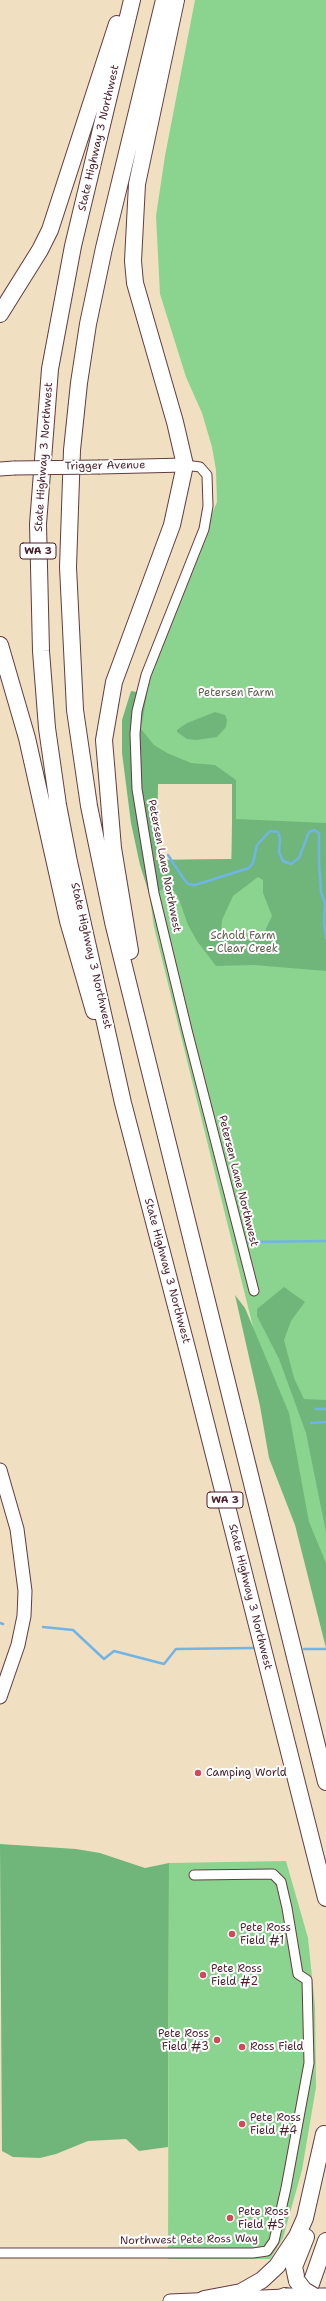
<!DOCTYPE html>
<style>
body{margin:0}
canvas{display:block;background:#f0dfc0}
</style>
<canvas width="326" height="2301"></canvas>
<script>
const ctx = document.querySelector('canvas').getContext('2d');
ctx.lineJoin = 'round';
function fill(path, color) {
  ctx.fillStyle = color;
  ctx.fill(path, 'evenodd');
}
function shape(rows) {
  const path = new Path2D();
  for (const r of rows) {
    path.moveTo(r[0], r[1]);
    for (let i = 2; i < r.length; i += 2) path.lineTo(r[i], r[i + 1]);
  }
  return path;
}
function trace(path, color, width, dash) {
  ctx.strokeStyle = color;
  ctx.lineWidth = width;
  ctx.lineCap = dash ? 'butt' : 'round';
  ctx.setLineDash(dash || []);
  ctx.stroke(path);
}
function drawText(font, color, halo, rows, align = 'center') {
  ctx.font = font + ' "Shantell Sans",sans-serif';
  ctx.lineWidth = 4;
  ctx.setLineDash([]);
  ctx.textBaseline = 'middle';
  ctx.strokeStyle = halo;
  ctx.fillStyle = color;
  for (const [text, x, y, turn = 0] of rows) {
    ctx.save();
    ctx.translate(x, y);
    ctx.rotate((+turn || 0) * Math.PI / 180);
    ctx.textAlign = isNaN(turn) ? turn : align;
    if (halo) ctx.strokeText(text, 0, 0);
    ctx.fillText(text, 0, 0);
    ctx.restore();
  }
}
fill(shape([
 [195,0,326,0,326,1622,154,927,139,822,134,720,188,569,217,502,216,470,212,447,202,413,186,377,160,294,156,216,165,156],
 [158,784,233,784,231,859,156,860],
 [286,1861,308,1938,315,2006,316,2087,302,2170,283,2238,270,2259,168,2259,169,1863]
]), '#8bd48f');
fill(shape([
 [131,691,147,694,141,729,154,745,167,753,191,763,215,765,236,780,236,819,326,823,326,971,254,965,216,966,197,941,188,925,179,899,174,891,165,888,158,892,153,906,140,865,131,823,122,753,122,720],
 [158,784,232,784,232,859,156,860],
 [258,877,263,880,263,893,272,916,265,931,258,937,246,940,227,939,221,932,222,920,233,896],
 [215,712,225,715,227,720,226,727,217,737,196,740,187,739,177,732,177,730,187,723],
 [284,1287,305,1302,291,1321,284,1340,294,1378,304,1399,326,1400,326,1532,306,1433,279,1359,257,1316,257,1309],
 [235,1295,245,1308,289,1413,309,1522,326,1563,326,1648,295,1525,269,1458,260,1406],
 [0,1844,76,1849,100,1853,145,1868,169,1863,168,2147,139,2151,126,2139,88,2141,56,2154,40,2158,13,2157,2,2151]
]), '#70b67a');
trace(shape([
 [168,855,183,878,188,884,195,885,249,868,253,863,257,845,270,831,278,832,280,839,279,852,283,861,291,864,299,858,309,832,314,830,319,833,319,860,321,892,325,904,324,922,326,938],
 [248,1242,326,1241],
 [316,1409,326,1409],
 [311,1423,326,1422],
 [0,1623,3,1624],
 [43,1627,73,1630,104,1659,114,1651,164,1664,176,1649,253,1648],
 [304,1649,326,1649]
]), '#71b4e6', 2.5);
const minor = shape([
 [185,465,200,467,207,475,208,506,204,529,146,675,137,711,135,734,137,789,154,893,187,1030,254,1291],
 [0,2253,253,2253,267,2251,274,2241,286,2188,309,2063,307,1980,298,1974,287,1908,281,1882,273,1874,194,1875]
]);
const secondary = shape([
 [100,467,185,465],
 [0,469,14,468],
 [0,1470,17,1529,25,1591,24,1616,18,1645,0,1697],
 [170,2301,285,2296]
]);
const trunk = shape([
 [314,2296,326,2296]
]);
const motorway = shape([
 [132,0,73,246,50,369,38,524,41,651,47,728,58,805,69,862,123,1103,189,1356,326,1898],
 [164,0,104,248,88,324,79,383,72,450,68,567,75,710,89,806,113,922,326,1782],
 [0,314,40,250,50,230,117,24],
 [0,645,27,738,68,921,94,1011],
 [130,951,113,848,104,740,114,682,172,525,185,465,175,422,135,283,133,261,137,184,176,0],
 [297,2281,294,2267,306,2237],
 [204,2299,241,2292,262,2280,277,2266,297,2236,305,2218,324,2134],
 [275,2301,285,2296],
 [305,2301,326,2241]
]);
trace(minor, '#633c41', 11);
trace(secondary, '#633c41', 15);
trace(trunk, '#633c41', 17);
trace(motorway, '#633c41', 18);
trace(minor, '#fff', 9);
trace(secondary, '#fff', 13);
trace(trunk, '#fff', 15);
trace(motorway, '#fff', 16);
const secondaryBridge = shape([
 [14,468,100,467]
]);
const trunkBridge = shape([
 [285,2296,314,2296]
]);
const motorwayBridge = shape([
 [297,2281,304,2290,314,2296]
]);
trace(secondaryBridge, '#633c41', 15, []);
trace(trunkBridge, '#633c41', 17, []);
trace(motorwayBridge, '#633c41', 18, []);
trace(secondaryBridge, '#fff', 13);
trace(trunkBridge, '#fff', 15);
trace(motorwayBridge, '#fff', 16);
for (const [x, y, r, color] of [
 [198,1773,4,"#d1495b"],
 [232,1934,4,"#d1495b"],
 [203,1975,4,"#d1495b"],
 [217,2040,4,"#d1495b"],
 [242,2047,4,"#d1495b"],
 [242,2124,4,"#d1495b"],
 [230,2218,4,"#d1495b"]
]) {
  const dot = new Path2D();
  dot.arc(x, y, r, 0, 2 * Math.PI);
  ctx.fillStyle = color;
  ctx.fill(dot);
  trace(dot, '#fff', 1.5);
}
for (const [x, y, w] of [
 [38,551,36],
 [225,1500,36]
]) {
  const box = new Path2D();
  box.roundRect(x - w / 2, y - 8, w, 16, 3);
  ctx.fillStyle = '#fff';
  ctx.fill(box);
  trace(box, '#4a1f2b', 1);
}
drawText('bold 10px', '#4a1f2b', null, [
 ["WA 3",38,551],
 ["WA 3",225,1500]
]);
drawText('11px', '#4a1f2b', '#fff', [
 ["State Highway 3 Northwest",99,138,-77],
 ["State Highway 3 Northwest",44,457,-86],
 ["Trigger Avenue",105,466,-1],
 ["Petersen Lane Northwest",164,866,79],
 ["State Highway 3 Northwest",91,956,77],
 ["Petersen Lane Northwest",238,1181,76],
 ["State Highway 3 Northwest",167,1271,75],
 ["State Highway 3 Northwest",250,1597,76],
 ["Northwest Pete Ross Way",189,2240,-1]
]);
drawText('11px', '#615e4e', '#fff', [
 ["Petersen Farm",236,693],
 ["Schold Farm",243,936],
 ["- Clear Creek",243,949]
]);
drawText('11px', '#4a1f2b', '#fff', [
 ["Camping World",206,1773],
 ["Pete Ross",240,1928],
 ["Field #1",240,1941],
 ["Pete Ross",211,1969],
 ["Field #2",211,1982],
 ["Pete Ross",209,2034,"right"],
 ["Field #3",209,2047,"right"],
 ["Ross Field",250,2047],
 ["Pete Ross",250,2118],
 ["Field #4",250,2131],
 ["Pete Ross",238,2212],
 ["Field #5",238,2225]
], 'left');
</script>
